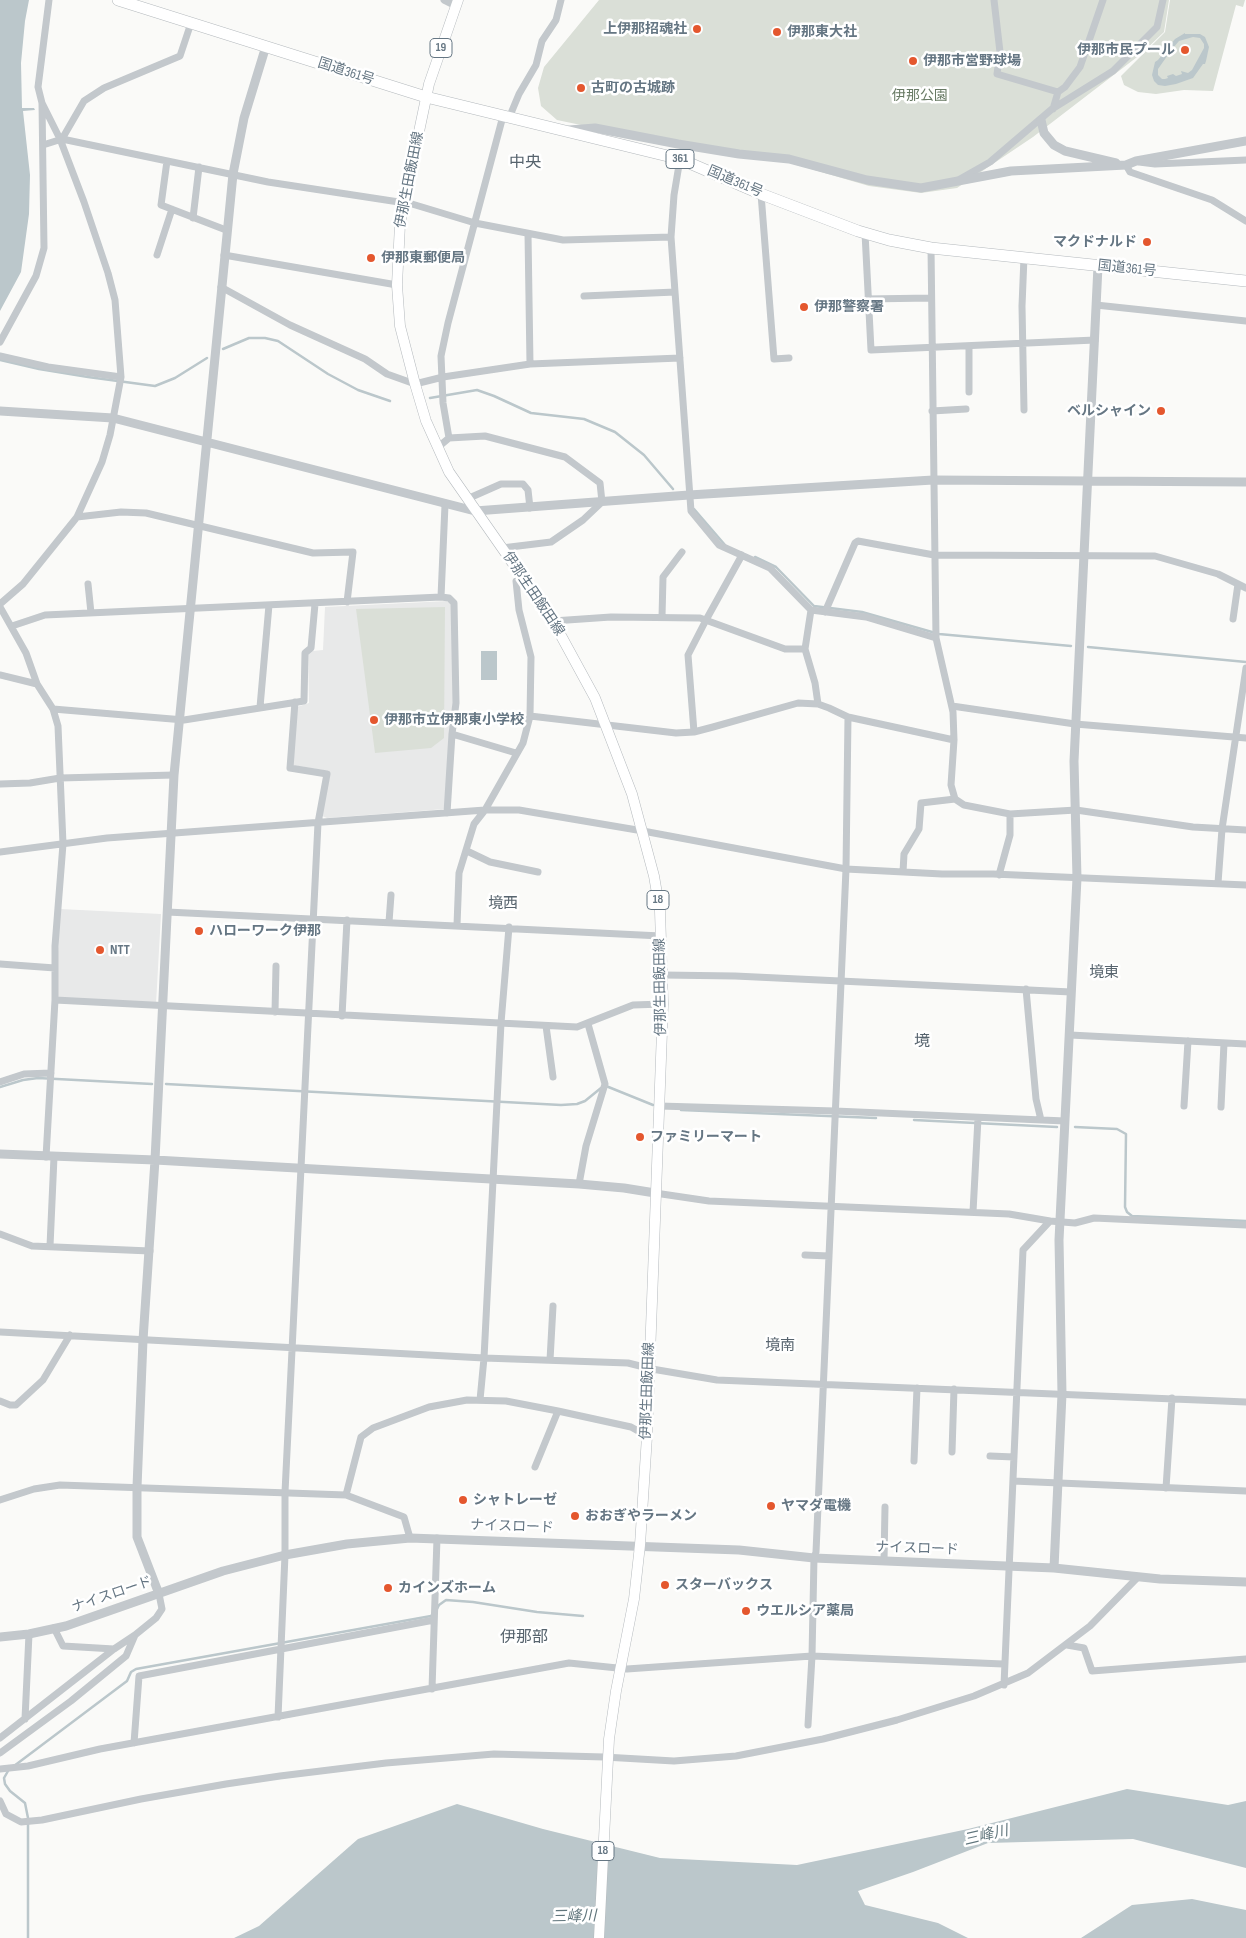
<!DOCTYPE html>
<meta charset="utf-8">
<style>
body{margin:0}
canvas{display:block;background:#fafaf8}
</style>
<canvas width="1246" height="1938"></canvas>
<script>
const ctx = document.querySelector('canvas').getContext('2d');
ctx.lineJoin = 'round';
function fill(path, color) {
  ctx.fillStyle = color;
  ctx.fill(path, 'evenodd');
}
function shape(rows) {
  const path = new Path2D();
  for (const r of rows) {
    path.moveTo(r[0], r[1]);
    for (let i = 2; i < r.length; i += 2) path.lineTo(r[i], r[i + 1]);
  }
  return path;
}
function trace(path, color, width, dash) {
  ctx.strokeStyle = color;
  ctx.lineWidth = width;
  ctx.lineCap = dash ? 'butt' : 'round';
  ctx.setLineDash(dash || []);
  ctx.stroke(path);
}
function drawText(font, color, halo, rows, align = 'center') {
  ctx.font = font + ' "Sofia Sans Condensed","Noto Sans JP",sans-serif';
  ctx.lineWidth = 5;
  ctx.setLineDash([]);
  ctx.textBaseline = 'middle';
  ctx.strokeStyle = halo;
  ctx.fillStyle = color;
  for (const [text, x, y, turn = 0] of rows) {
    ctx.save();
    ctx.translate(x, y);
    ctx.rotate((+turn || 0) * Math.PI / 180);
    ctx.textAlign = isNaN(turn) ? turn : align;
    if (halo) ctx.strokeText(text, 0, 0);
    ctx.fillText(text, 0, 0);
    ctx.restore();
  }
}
fill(shape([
 [447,601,453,606,454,702,445,809,327,818,322,816,329,771,292,765,297,707,309,703,308,655,313,651,323,650,325,607],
 [60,909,161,914,156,1004,56,997]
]), '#e8e9e9');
fill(shape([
 [599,0,1169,0,1164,32,1141,54,1033,137,957,188,921,193,869,186,787,162,706,151,557,120,541,106,538,88,544,67],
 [1170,0,1245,0,1243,7,1236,5,1213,91,1184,90,1156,94,1138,92,1124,85,1121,76,1165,32],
 [445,607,444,738,431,748,375,753,356,609]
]), '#dadfd7');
fill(shape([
 [0,0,29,0,25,21,21,63,22,108,34,108,35,110,23,111,30,175,29,214,21,272,0,311],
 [1185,33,1185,34,1200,34,1205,37,1209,47,1206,61,1205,64,1203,64,1193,78,1176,84,1165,86,1158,85,1154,81,1152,75,1155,62,1158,60,1175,39],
 [1193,37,1200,38,1204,44,1204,48,1192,70,1188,73,1181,71,1182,74,1176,76,1173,74,1167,76,1168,78,1165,79,1162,79,1158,75,1158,69,1170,52,1173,52,1175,49,1173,48,1179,41],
 [481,651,497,651,497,680,481,680],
 [1127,1789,1228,1805,1246,1801,1246,1868,1133,1839,988,1843,913,1872,858,1891,865,1905,938,1923,968,1938,234,1938,259,1926,358,1839,457,1804,543,1829,660,1858,797,1865,968,1829],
 [1192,1899,1246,1910,1246,1938,1081,1938,1132,1905]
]), '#bbc7cb');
trace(shape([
 [223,349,249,338,265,338,278,341,328,374,358,390,390,401],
 [0,360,39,369,88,377,155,386,175,378,207,358],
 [430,398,477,390,494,396,531,413,584,419,615,432,644,455,673,489],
 [694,509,725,545],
 [755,557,776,567,814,606,862,612,939,634,1071,646],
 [1088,647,1246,662],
 [166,1084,561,1105,577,1104,585,1101,601,1088],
 [606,1086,653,1105],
 [0,1087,23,1080,38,1078,152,1084],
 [681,1110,876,1118],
 [914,1120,1057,1127],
 [1075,1127,1117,1129,1126,1134,1125,1207,1127,1212,1132,1216,1246,1221],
 [437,1609,439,1605,446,1600,473,1602,537,1612,583,1616],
 [14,1766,127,1681,131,1672,136,1669,431,1616,433,1614],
 [8,1771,4,1778,5,1784,10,1791,25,1803,28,1818,28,1938]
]), '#bbc7cb', 2.5);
const primary = shape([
 [458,0,429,84,404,203,400,224,397,285,400,326,415,384,426,421,449,472,553,621,595,698,632,794,654,876,660,911,663,1004,647,1436,640,1545,634,1599,616,1691,609,1739,599,1938]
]);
const trunk = shape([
 [118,0,426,97,680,159,761,194,858,231,889,240,931,248,1246,281]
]);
trace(primary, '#b5babe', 11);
trace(trunk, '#b4b9bd', 12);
trace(shape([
 [444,0,456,6],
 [994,0,1000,52,997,74,1058,92],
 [1053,109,1058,92,1065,87,1080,67,1103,0],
 [509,118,519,94,536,65,542,41,556,20,561,0],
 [62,139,84,101,104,88,180,56,191,23],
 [43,145,62,139,268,182,412,204,475,223,563,240,671,237],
 [680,159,674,195,671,237,691,511,719,545,770,568,811,610,866,617,936,638],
 [167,161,161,205,226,230],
 [1139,162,1155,164,1246,160],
 [1126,165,1130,172,1212,200,1246,221],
 [960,179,990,162,1052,109,1113,71,1157,27,1163,0],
 [761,194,774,359,789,358],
 [193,218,199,167],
 [865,233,871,350,1095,340],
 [528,234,530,364],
 [157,255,172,209],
 [224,255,397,285],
 [221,287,290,325,365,359,387,374,415,384,443,377,530,364,680,358],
 [584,296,675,292],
 [867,299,931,298],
 [1096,305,1246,321],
 [0,342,36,276,44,248,42,103,38,87,49,0],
 [969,346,969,392],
 [0,356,48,367,121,377],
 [1024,410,1022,306,1024,257],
 [932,411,966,409],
 [449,438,485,436,565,457,600,483,602,502,583,520,551,542,502,548],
 [437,448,449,438,443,403,441,356,448,323,503,116],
 [467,499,501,484,523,484,528,490,530,508],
 [77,517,121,512,146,513,313,553,353,552,347,602],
 [88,584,91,613],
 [441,597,445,505],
 [0,604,23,584,77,517,102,462,110,435,121,377,115,300,108,273,84,202,60,139,42,103],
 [0,607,26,653,37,684,53,709,58,726,63,844,55,946,55,1000,46,1157],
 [811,610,805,649,815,683,818,704],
 [825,612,855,543,858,541,934,555,1155,556,1218,574,1246,588],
 [662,617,663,577,682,552],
 [1233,619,1238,584],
 [553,621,611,617,700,618,785,649,805,649],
 [12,626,45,615,441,597,449,598,454,603,456,703,452,734,447,813],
 [0,675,37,684],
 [952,706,1075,724,1246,738],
 [260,707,269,605],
 [53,709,184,720,304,701,305,653,311,648,315,604],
 [530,716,676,733,694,732,713,727,798,703,818,704,829,708,848,717,846,869,816,1552,814,1558,812,1656,808,1725],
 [848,717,954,740],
 [694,732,688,655,706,620,742,555],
 [452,734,516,753],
 [0,784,30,783,60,778,174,775],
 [955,799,964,805,1010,814,1076,810,1193,827,1246,830],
 [467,851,490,862,538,872],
 [0,852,107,838,485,810,519,810,643,831,846,869,942,874,993,874,1246,885],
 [903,872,904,854,919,829,921,803,955,799,951,785,954,740,953,712,936,638,931,248],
 [999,875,1010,835,1010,814],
 [1218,883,1222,829,1246,668],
 [167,912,661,936],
 [389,922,391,895],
 [457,925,459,873,474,824,485,810,523,743,530,716,531,657,519,610,516,581,523,578],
 [0,964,55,968],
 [663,975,735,976,1071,992],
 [1026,989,1036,1099,1041,1120],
 [55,1000,577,1027,633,1005,663,1004],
 [275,1012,276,966],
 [342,1016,347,920],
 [546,1026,553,1077],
 [1070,1035,1246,1044],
 [0,1082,24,1074,51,1073],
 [659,1106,835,1111,1065,1121],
 [1184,1106,1188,1041],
 [1221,1107,1224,1043],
 [579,1184,586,1146,605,1084,588,1024],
 [655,1193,709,1201,1009,1214,1050,1221],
 [973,1212,978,1118],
 [0,1234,32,1246,150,1251],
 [50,1246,54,1157],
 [805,1255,829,1256],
 [0,1332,484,1358,628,1363,652,1369,717,1380,1246,1402],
 [550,1360,553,1306],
 [480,1400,484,1358,501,1023,509,927],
 [0,1401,10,1405,16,1405,43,1380,70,1335],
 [952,1452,954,1389],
 [990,1456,1014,1457],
 [914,1461,917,1388],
 [535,1467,558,1411],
 [1013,1481,1246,1491],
 [1166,1488,1172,1398],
 [346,1495,361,1437,373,1428,429,1407,467,1400,506,1401,558,1411,631,1427,647,1436],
 [0,1500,34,1489,60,1485,346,1495,404,1517,410,1538],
 [884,1561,885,1507],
 [54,1628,63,1646,114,1649],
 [1067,1645,1084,1648,1092,1671,1246,1659],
 [1004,1685,1023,1250,1050,1221,1075,1223,1094,1218,1246,1225],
 [432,1689,437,1538],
 [278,1717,285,1555,285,1492,318,823,327,774,290,768,295,702],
 [25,1719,29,1634],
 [0,1738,114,1649,135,1635],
 [134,1743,139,1676,434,1620],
 [0,1753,71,1701,126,1656,135,1635,156,1618,162,1609,159,1594],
 [0,1769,28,1766,100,1749,569,1663,627,1669,812,1656,1003,1664],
 [0,1801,6,1814,21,1822,42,1820,141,1799,226,1784,280,1776,386,1763,494,1754,604,1757,674,1761,736,1756,823,1739,897,1720,974,1696,1028,1673,1090,1626,1138,1577]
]), '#c3c8cc', 7);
trace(shape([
 [1041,120,1044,133,1054,145,1065,151,1116,163],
 [569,130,595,128,678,144,739,154,789,159,867,180,921,188,1011,171,1126,165,1136,161,1246,141],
 [0,411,113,418,475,511,689,495,933,480,1246,482],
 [0,1154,155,1160,579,1184,624,1188,655,1193],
 [1054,1568,1062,1394,1059,1240,1077,878,1074,761,1098,266],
 [159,1594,137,1537,137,1487,143,1340,155,1160,174,775,233,174,244,118,266,46],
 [0,1637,29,1634,66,1626,223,1571,285,1555,347,1544,410,1538,739,1550,814,1558,1054,1568,1160,1579,1246,1582]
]), '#c3c8cc', 9);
trace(primary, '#fff', 10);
trace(trunk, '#fff', 11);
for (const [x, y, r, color] of [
 [697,29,5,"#e4572e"],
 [777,32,5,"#e4572e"],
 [1185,50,5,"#e4572e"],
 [913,61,5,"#e4572e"],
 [581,88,5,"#e4572e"],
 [1147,242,5,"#e4572e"],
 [371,258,5,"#e4572e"],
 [804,307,5,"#e4572e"],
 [1161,411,5,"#e4572e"],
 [374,720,5,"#e4572e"],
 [199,931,5,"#e4572e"],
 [100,950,5,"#e4572e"],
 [640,1137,5,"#e4572e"],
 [463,1500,5,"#e4572e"],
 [771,1506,5,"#e4572e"],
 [575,1516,5,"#e4572e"],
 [665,1585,5,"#e4572e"],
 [388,1588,5,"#e4572e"],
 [746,1611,5,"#e4572e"]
]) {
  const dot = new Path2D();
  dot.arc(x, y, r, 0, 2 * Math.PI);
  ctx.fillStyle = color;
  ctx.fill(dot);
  trace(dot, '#fff', 2);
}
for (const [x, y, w] of [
 [441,48,22],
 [680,159,28],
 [658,900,22],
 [603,1851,22]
]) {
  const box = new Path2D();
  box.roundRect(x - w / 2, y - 9.5, w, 19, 4);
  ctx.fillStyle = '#fff';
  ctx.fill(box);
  trace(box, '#657683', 1);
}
drawText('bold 12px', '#657683', null, [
 ["19",441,48],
 ["361",680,159],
 ["18",658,900],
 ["18",603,1851]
]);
drawText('bold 14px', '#657683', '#fff', [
 ["上伊那招魂社",687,29,"right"],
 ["伊那東大社",787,32],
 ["伊那市民プール",1175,50,"right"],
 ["伊那市営野球場",923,61],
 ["古町の古城跡",591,88],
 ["マクドナルド",1137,242,"right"],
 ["伊那東郵便局",381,258],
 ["伊那警察署",814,307],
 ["ベルシャイン",1151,411,"right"],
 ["伊那市立伊那東小学校",384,720],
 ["ハローワーク伊那",209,931],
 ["NTT",110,950],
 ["ファミリーマート",650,1137],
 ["シャトレーゼ",473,1500],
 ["ヤマダ電機",781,1506],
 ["おおぎやラーメン",585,1516],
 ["スターバックス",675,1585],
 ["カインズホーム",398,1588],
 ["ウエルシア薬局",756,1611]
], 'left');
drawText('14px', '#657683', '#fff', [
 ["国道361号",346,72,18],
 ["伊那生田飯田線",410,180,-79],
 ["国道361号",735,182,23],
 ["国道361号",1127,269,6],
 ["伊那生田飯田線",533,594,56],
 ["伊那生田飯田線",661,987,-91],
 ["伊那生田飯田線",648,1391,-88],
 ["ナイスロード",512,1527,2],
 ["ナイスロード",917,1549,2],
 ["ナイスロード",112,1595,-19]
]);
drawText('14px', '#687a64', '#fff', [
 ["伊那公園",920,96]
]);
drawText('15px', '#57646e', '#fff', [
 ["境西",503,904],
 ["境東",1104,973],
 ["境南",780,1346]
]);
drawText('italic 15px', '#60757c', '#fff', [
 ["三峰川",986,1836,-13],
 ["三峰川",574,1917,-1]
]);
drawText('16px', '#57646e', '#fff', [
 ["中央",525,163],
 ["境",922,1042],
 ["伊那部",524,1638]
]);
</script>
